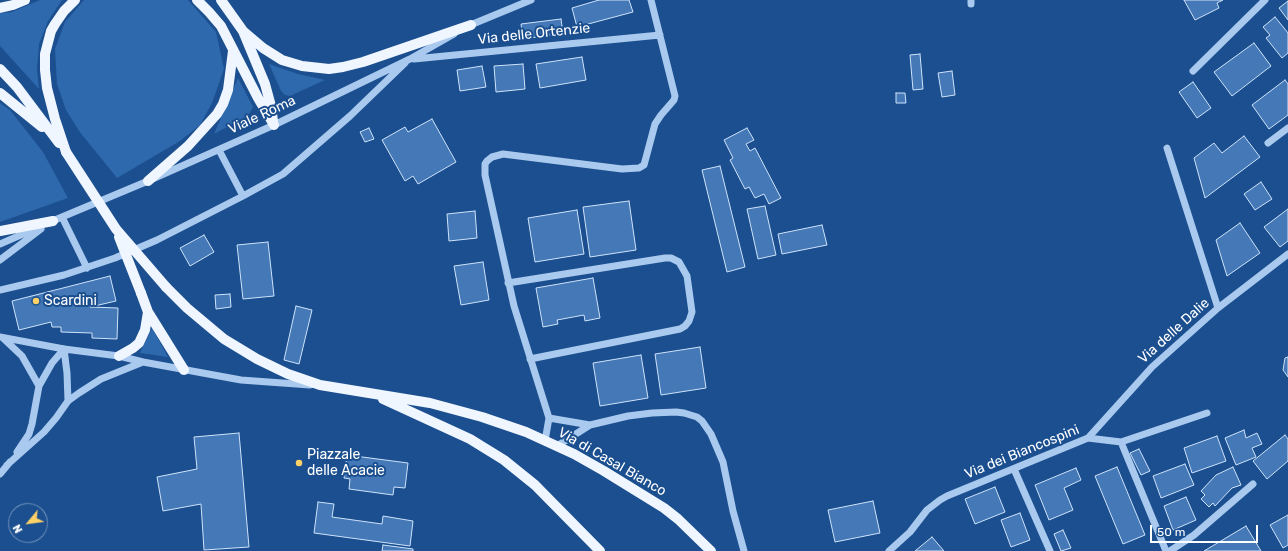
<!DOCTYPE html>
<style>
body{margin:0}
#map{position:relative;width:1288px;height:551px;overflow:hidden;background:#1b4f8f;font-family:Rubik,sans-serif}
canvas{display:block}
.north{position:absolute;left:8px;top:503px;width:40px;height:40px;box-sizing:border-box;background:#1b4f8f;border:1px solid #7695bc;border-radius:50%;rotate:241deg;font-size:11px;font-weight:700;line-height:16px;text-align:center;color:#fff}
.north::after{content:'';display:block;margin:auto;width:14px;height:18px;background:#ffd166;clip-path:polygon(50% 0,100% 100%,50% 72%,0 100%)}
.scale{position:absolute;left:1150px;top:525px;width:108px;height:18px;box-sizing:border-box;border:2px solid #fff;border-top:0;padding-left:5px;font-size:12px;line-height:14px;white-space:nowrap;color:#fff;-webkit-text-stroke:3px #1b4f8f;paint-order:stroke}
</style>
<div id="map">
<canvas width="1288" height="551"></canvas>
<div class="north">N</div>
<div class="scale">50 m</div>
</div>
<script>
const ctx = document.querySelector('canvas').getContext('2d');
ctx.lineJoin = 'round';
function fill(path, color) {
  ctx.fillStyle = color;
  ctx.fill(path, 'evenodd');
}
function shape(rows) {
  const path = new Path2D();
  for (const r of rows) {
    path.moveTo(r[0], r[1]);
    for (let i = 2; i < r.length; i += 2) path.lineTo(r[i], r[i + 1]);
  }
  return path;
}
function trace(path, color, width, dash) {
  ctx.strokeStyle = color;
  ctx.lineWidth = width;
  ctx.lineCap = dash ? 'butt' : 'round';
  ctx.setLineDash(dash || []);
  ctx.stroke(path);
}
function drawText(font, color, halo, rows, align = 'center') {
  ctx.font = font + ' Rubik,sans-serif';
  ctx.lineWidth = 4;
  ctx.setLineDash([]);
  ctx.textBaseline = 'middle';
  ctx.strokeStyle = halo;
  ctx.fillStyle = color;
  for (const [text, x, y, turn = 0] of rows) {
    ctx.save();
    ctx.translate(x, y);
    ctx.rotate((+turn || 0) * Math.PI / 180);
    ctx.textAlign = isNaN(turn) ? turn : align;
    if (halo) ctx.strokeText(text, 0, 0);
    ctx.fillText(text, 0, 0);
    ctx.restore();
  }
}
fill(shape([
 [40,0,62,0,48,21,39,44,37,69,39,89,0,46,0,13,12,12],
 [84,0,188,0,216,32,224,69,212,103,200,125,180,141,117,178,79,131,66,110,57,84,55,49,65,22],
 [269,64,298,74,325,80,290,96,285,95,281,91],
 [238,78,253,107,248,116,214,134],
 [0,103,10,110,43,152,68,198,0,222],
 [152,328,168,357,140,353]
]), '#2e69ad');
const building = shape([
 [599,0,629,0,633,12,577,27,572,8,599,0],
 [1184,0,1223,0,1217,3,1219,8,1195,20,1184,0],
 [1288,1,1288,20,1279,8,1288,1],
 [1275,17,1288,33,1288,53,1282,58,1266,38,1270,35,1263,27,1275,17],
 [561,19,563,33,523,39,521,24,561,19],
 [1254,43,1271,66,1232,96,1214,72,1254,43],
 [920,54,923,89,913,90,910,55,920,54],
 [582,57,586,80,540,88,536,64,582,57],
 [523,64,525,89,496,92,494,66,523,64],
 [482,66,486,87,460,91,457,70,482,66],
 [952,71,955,95,942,97,938,73,952,71],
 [1285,80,1288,84,1288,115,1269,129,1252,105,1285,80],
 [1193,82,1211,108,1197,118,1179,92,1193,82],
 [896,93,905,93,906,103,896,103,896,93],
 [432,119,456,162,418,184,413,176,405,181,382,140,405,127,408,132,432,119],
 [369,128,374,139,365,142,360,132,369,128],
 [747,128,754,140,746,144,750,151,755,148,781,198,769,204,764,194,755,198,749,187,745,189,730,160,733,158,724,140,747,128],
 [1244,136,1260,157,1205,198,1194,158,1214,143,1222,153,1244,136],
 [720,166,745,267,727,272,702,170,720,166],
 [1261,182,1272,199,1255,210,1244,194,1261,182],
 [629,201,636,250,590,257,583,207,629,201],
 [765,206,776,255,758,259,747,209,765,206],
 [1288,209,1288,241,1280,247,1264,227,1288,209],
 [577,210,584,254,535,262,528,218,577,210],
 [475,211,477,238,449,241,447,214,475,211],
 [1240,223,1260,253,1227,276,1216,240,1240,223],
 [822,225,827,245,782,254,778,234,822,225],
 [204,235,214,252,190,266,180,248,204,235],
 [268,242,274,296,243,299,237,245,268,242],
 [483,262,489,300,461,305,454,266,483,262],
 [110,276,116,301,90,307,118,308,117,339,92,338,92,333,61,332,61,327,52,327,51,322,19,330,12,301,110,276],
 [593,278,600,318,585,321,584,315,557,320,558,324,543,327,536,288,593,278],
 [230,294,231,307,216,309,215,295,230,294],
 [296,306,312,310,299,364,284,360,296,306],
 [700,347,706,388,661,395,655,354,700,347],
 [641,355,648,398,600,406,593,363,641,355],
 [1288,357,1288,377,1283,370,1285,358,1288,357],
 [1244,430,1246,438,1257,433,1262,444,1252,448,1256,457,1236,465,1225,438,1244,430],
 [239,433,249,547,204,550,201,504,163,511,157,477,197,469,194,437,239,433],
 [1285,435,1288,439,1288,461,1267,479,1253,461,1285,435],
 [1217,436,1226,461,1192,473,1184,448,1217,436],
 [1139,449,1150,471,1141,475,1130,453,1139,449],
 [347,455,408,463,405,488,394,487,393,495,349,489,350,479,344,478,347,455],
 [1185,464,1194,485,1161,498,1153,476,1185,464],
 [1117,467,1145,535,1123,544,1095,476,1117,467],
 [1233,467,1241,485,1232,488,1215,506,1213,503,1209,507,1201,499,1205,495,1201,491,1216,475,1233,467],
 [1076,468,1081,480,1064,488,1073,510,1049,520,1035,485,1076,468],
 [995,487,1005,512,975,524,965,499,995,487],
 [1186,497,1196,520,1173,530,1164,506,1186,497],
 [873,501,880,533,835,542,828,510,873,501],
 [318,502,334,504,332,517,382,524,383,516,413,521,410,546,314,533,318,502],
 [1020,513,1030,540,1011,547,1001,520,1020,513],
 [1288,515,1288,545,1283,548,1270,525,1288,515],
 [1246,526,1261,551,1204,551,1246,526],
 [1063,530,1071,548,1061,551,1054,534,1063,530],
 [932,537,944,551,915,551,932,537],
 [383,545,413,549,413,551,382,551,383,545]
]);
fill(building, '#4478b7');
trace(building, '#cfe3fa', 1);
trace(shape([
 [971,4,971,0],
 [468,26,531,0],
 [414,59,660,35],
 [1193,71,1265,0],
 [1268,143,1288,128],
 [1167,148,1218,308],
 [219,150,243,196],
 [62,217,87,268],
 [50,222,148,181,274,125,410,59,454,34],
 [0,244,39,227],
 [0,260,41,229],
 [508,283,665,258,671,258,679,262,687,276,692,312,689,321,685,326,680,329,530,359],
 [0,290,64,275,115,258,157,240,243,196,283,174,350,116,405,63],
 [0,337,64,349,119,356,143,362,241,380,310,385],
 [4,339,22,356,39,386],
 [64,349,67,373,68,401],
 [549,418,590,425],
 [1088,438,1152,367,1218,308,1288,254],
 [545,441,549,418,514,306,485,175,485,164,487,161,492,157,503,154,622,169,639,168,644,165,655,124,661,115,674,100,675,96,651,0],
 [1121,442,1166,551],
 [557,446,590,425,628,416,652,413,676,412,684,413,697,417,702,421,711,434,723,462,733,511,744,551],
 [17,452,29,434,32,424,39,386,52,363,64,349],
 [7,465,44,432,56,418,68,401,79,393,101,379,143,362],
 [1014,469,1050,551],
 [0,474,10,462],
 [889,551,910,532,927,510,940,500,947,496,1088,438,1121,442,1207,413],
 [1170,551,1194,535,1253,484]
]), '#a9c9ee', 7);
trace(shape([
 [197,0,209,12,221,26,258,98,274,125],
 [221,0,243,31,265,84,271,106,273,121],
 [0,8,13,5,25,0],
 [243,31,263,48,282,60,302,66,329,69,343,67,363,62,471,25],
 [0,69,17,87,59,143],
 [0,93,42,127],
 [66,152,55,119,47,88,45,70,45,54,51,31,55,24,64,11,75,0],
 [148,181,188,146,217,114,223,104,228,90,233,51],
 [0,231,53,221],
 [166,287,187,308,224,339,257,359,288,374,320,385,430,403,482,417,526,432,574,454,604,471,664,508,678,519,711,551],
 [141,293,148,312,184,370],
 [119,356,133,348,139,343,145,330,148,312],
 [383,399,470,439,504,460,535,485,600,551]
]), '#f0f6ff', 10);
trace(shape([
 [66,152,116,229,166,287],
 [119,237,141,293]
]), '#f0f6ff', 10);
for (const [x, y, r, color] of [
 [36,301,4,"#ffd166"],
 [299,463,4,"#ffd166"]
]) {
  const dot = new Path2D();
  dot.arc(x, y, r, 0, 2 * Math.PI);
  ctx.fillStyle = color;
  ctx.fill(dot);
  trace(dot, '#1b4f8f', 1.5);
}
drawText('14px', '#fff', '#1b4f8f', [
 ["Via delle Ortenzie",534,34,-6],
 ["Viale Roma",262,115,-25],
 ["Via delle Dalie",1174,331,-42],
 ["Via dei Biancospini",1022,452,-22],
 ["Via di Casal Bianco",612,462,30]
]);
drawText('14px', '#fff', '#1b4f8f', [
 ["Scardini",44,301],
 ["Piazzale",307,455],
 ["delle Acacie",307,471]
], 'left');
</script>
